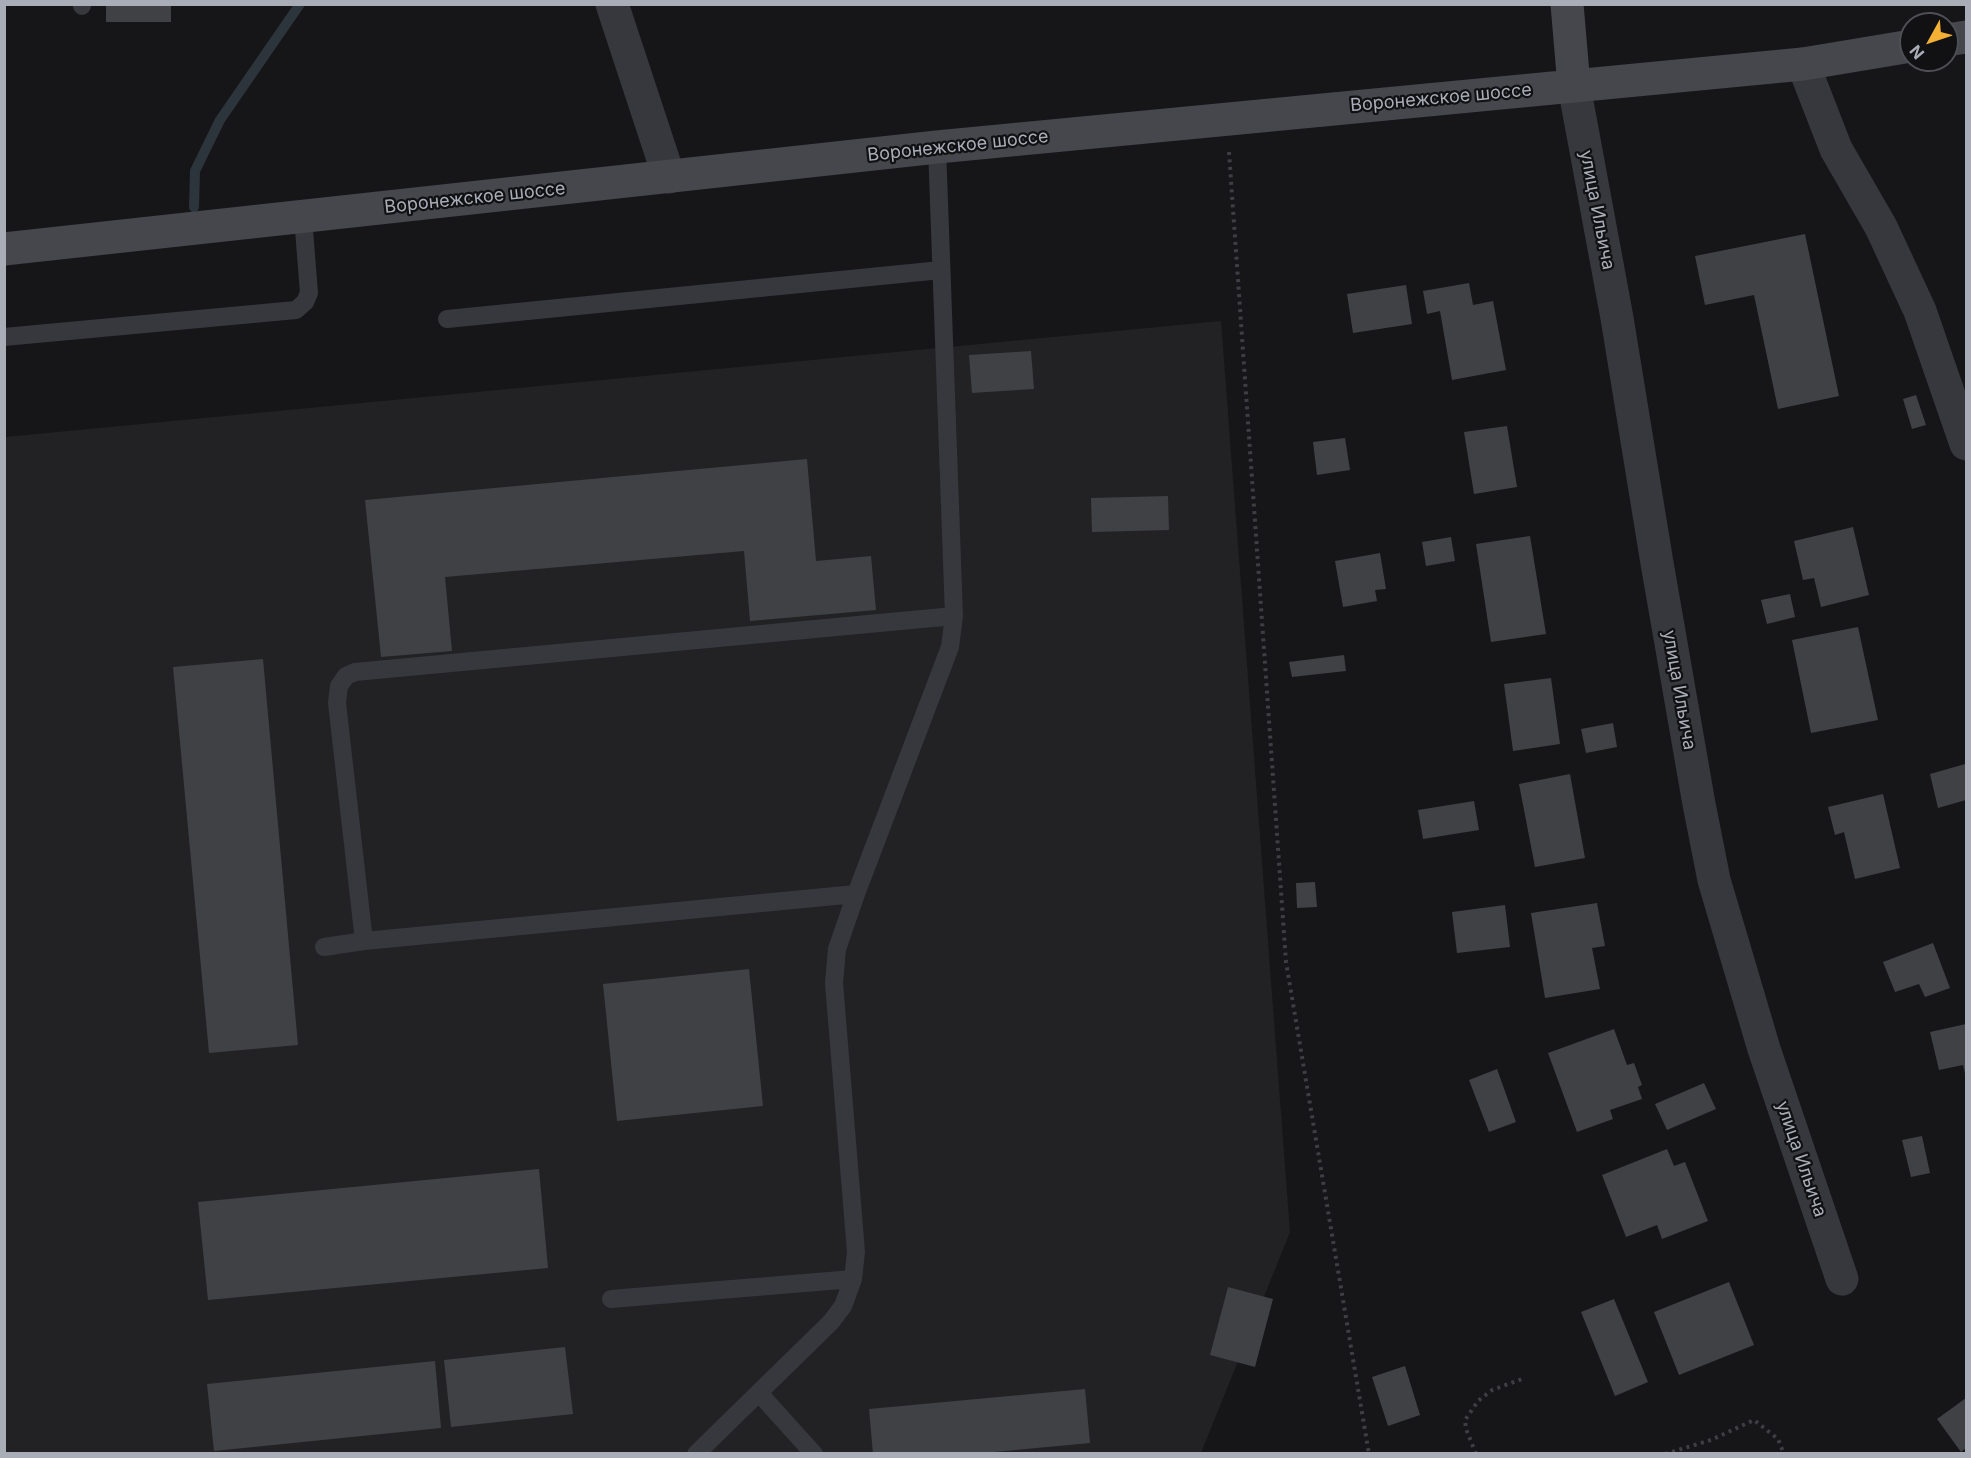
<!DOCTYPE html>
<meta charset="utf-8">
<style>
body{margin:0}
#map{position:relative;width:1971px;height:1458px;overflow:hidden;background:#161618;font-family:Inter,sans-serif}
canvas{display:block}
.frame{position:absolute;inset:0;border:6px solid #a8adb8;pointer-events:none}
.north{position:absolute;left:1899px;top:12px;width:60px;height:60px;box-sizing:border-box;background:#111113;border:2px solid #4d4f55;border-radius:50%;rotate:230deg;font-size:16px;font-weight:700;line-height:24px;text-align:center;color:#a8adb8}
.north::after{content:'';display:block;margin:auto;width:21px;height:27px;background:#f2b134;clip-path:polygon(50% 0,100% 100%,50% 72%,0 100%)}
</style>
<div id="map">
<canvas width="1971" height="1458"></canvas>
<div class="frame"></div>
<div class="north">N</div>
</div>
<script>
const ctx = document.querySelector('canvas').getContext('2d');
ctx.lineJoin = 'round';
function fill(path, color) {
  ctx.fillStyle = color;
  ctx.fill(path, 'evenodd');
}
function shape(rows) {
  const path = new Path2D();
  for (const r of rows) {
    path.moveTo(r[0], r[1]);
    for (let i = 2; i < r.length; i += 2) path.lineTo(r[i], r[i + 1]);
  }
  return path;
}
function trace(path, color, width, dash) {
  ctx.strokeStyle = color;
  ctx.lineWidth = width;
  ctx.lineCap = dash ? 'butt' : 'round';
  ctx.setLineDash(dash || []);
  ctx.stroke(path);
}
function drawText(font, color, halo, rows, align = 'center') {
  ctx.font = font + ' Inter,sans-serif';
  ctx.lineWidth = 4.5;
  ctx.setLineDash([]);
  ctx.textBaseline = 'middle';
  ctx.strokeStyle = halo;
  ctx.fillStyle = color;
  for (const [text, x, y, turn = 0] of rows) {
    ctx.save();
    ctx.translate(x, y);
    ctx.rotate((+turn || 0) * Math.PI / 180);
    ctx.textAlign = isNaN(turn) ? turn : align;
    if (halo) ctx.strokeText(text, 0, 0);
    ctx.fillText(text, 0, 0);
    ctx.restore();
  }
}
fill(shape([
 [1221,321,1290,1232,1201,1453,5,1454,5,437]
]), '#222225');
trace(shape([
 [194,207,195,171,220,120,300,4]
]), '#2c353c', 10);
fill(shape([
 [106,4,171,4,171,22,106,22],
 [1805,234,1839,396,1778,409,1754,295,1705,305,1695,256],
 [1469,283,1473,305,1493,301,1506,370,1452,380,1440,311,1427,314,1423,291],
 [1406,285,1412,324,1353,333,1347,294],
 [1031,351,1034,389,972,393,969,355],
 [1916,395,1926,425,1912,429,1903,399],
 [1507,426,1517,487,1474,494,1464,432],
 [1345,438,1350,470,1317,475,1313,442],
 [807,459,816,561,871,556,876,610,750,621,744,551,445,577,452,651,381,657,365,500],
 [1168,496,1169,530,1092,532,1091,498],
 [1853,527,1869,595,1821,607,1814,578,1803,580,1794,541],
 [1530,536,1546,634,1491,642,1476,544],
 [1451,537,1455,561,1426,566,1422,542],
 [1380,553,1386,589,1375,590,1377,601,1343,607,1335,561],
 [1790,594,1795,617,1767,624,1761,600],
 [1858,627,1878,720,1811,733,1792,640],
 [1344,655,1346,671,1292,677,1289,662],
 [263,659,298,1045,209,1053,173,667],
 [1551,678,1560,744,1513,751,1504,684],
 [1613,723,1617,747,1586,753,1581,729],
 [1965,764,1966,800,1938,808,1930,774],
 [1570,774,1585,858,1535,867,1519,784],
 [1883,794,1900,868,1855,879,1844,832,1835,835,1828,807],
 [1474,801,1479,830,1423,839,1418,810],
 [1315,882,1317,907,1297,908,1296,883],
 [1597,903,1605,946,1592,948,1600,989,1545,998,1531,913],
 [1505,905,1510,947,1457,953,1452,912],
 [1933,943,1950,988,1925,997,1919,984,1895,992,1883,962],
 [749,969,763,1106,617,1121,603,984],
 [1966,1024,1966,1078,1963,1065,1939,1070,1930,1032],
 [1614,1029,1627,1065,1634,1063,1642,1085,1638,1087,1642,1099,1610,1110,1613,1119,1577,1132,1548,1053],
 [1497,1069,1516,1122,1489,1132,1469,1080],
 [1704,1083,1716,1109,1667,1130,1655,1104],
 [1922,1136,1930,1173,1911,1177,1902,1140],
 [1667,1149,1674,1166,1685,1162,1708,1221,1662,1239,1657,1225,1626,1237,1602,1175],
 [539,1169,548,1268,208,1300,198,1202],
 [1729,1282,1754,1345,1679,1375,1654,1312],
 [1228,1287,1273,1299,1255,1367,1210,1355],
 [1614,1299,1648,1382,1615,1396,1581,1312],
 [565,1347,573,1414,451,1427,444,1360],
 [435,1361,441,1428,214,1451,207,1384],
 [1405,1366,1420,1415,1388,1426,1372,1377],
 [1085,1389,1090,1443,973,1454,873,1454,869,1409],
 [1966,1398,1966,1448,1961,1452,1937,1419]
]), '#404145');
trace(shape([
 [1229,152,1286,962,1369,1454],
 [1476,1454,1466,1429,1465,1420,1478,1401,1492,1390,1525,1378],
 [1665,1454,1711,1440,1754,1420,1778,1439,1784,1454]
]), '#3d3f44', 4, [3, 4.5]);
trace(shape([
 [82,4,82,6],
 [447,319,941,270],
 [4,337,296,310,305,302,309,293,303,217],
 [364,941,337,703,339,686,346,676,355,672,954,616],
 [324,947,364,941,856,894],
 [611,1299,853,1279],
 [759,1393,814,1454],
 [696,1454,831,1322,843,1306,853,1279,856,1252,834,983,837,949,856,894,950,647,954,616,937,147]
]), '#37383d', 18);
trace(shape([
 [612,4,669,177],
 [1803,64,1836,149,1881,227,1920,311,1966,444],
 [1574,86,1617,318,1657,563,1699,804,1714,880,1764,1049,1842,1279]
]), '#37383d', 33);
trace(shape([
 [1567,4,1574,86],
 [1947,40,1966,37],
 [4,249,937,147,1803,64,1911,46]
]), '#45474d', 33);
drawText('18px', '#a8adb8', '#111113', [
 ["Воронежское шоссе",1441,98,-5],
 ["Воронежское шоссе",958,146,-6],
 ["Воронежское шоссе",475,198,-6],
 ["улица Ильича",1597,210,79],
 ["улица Ильича",1679,690,80],
 ["улица Ильича",1801,1159,71]
]);
</script>
